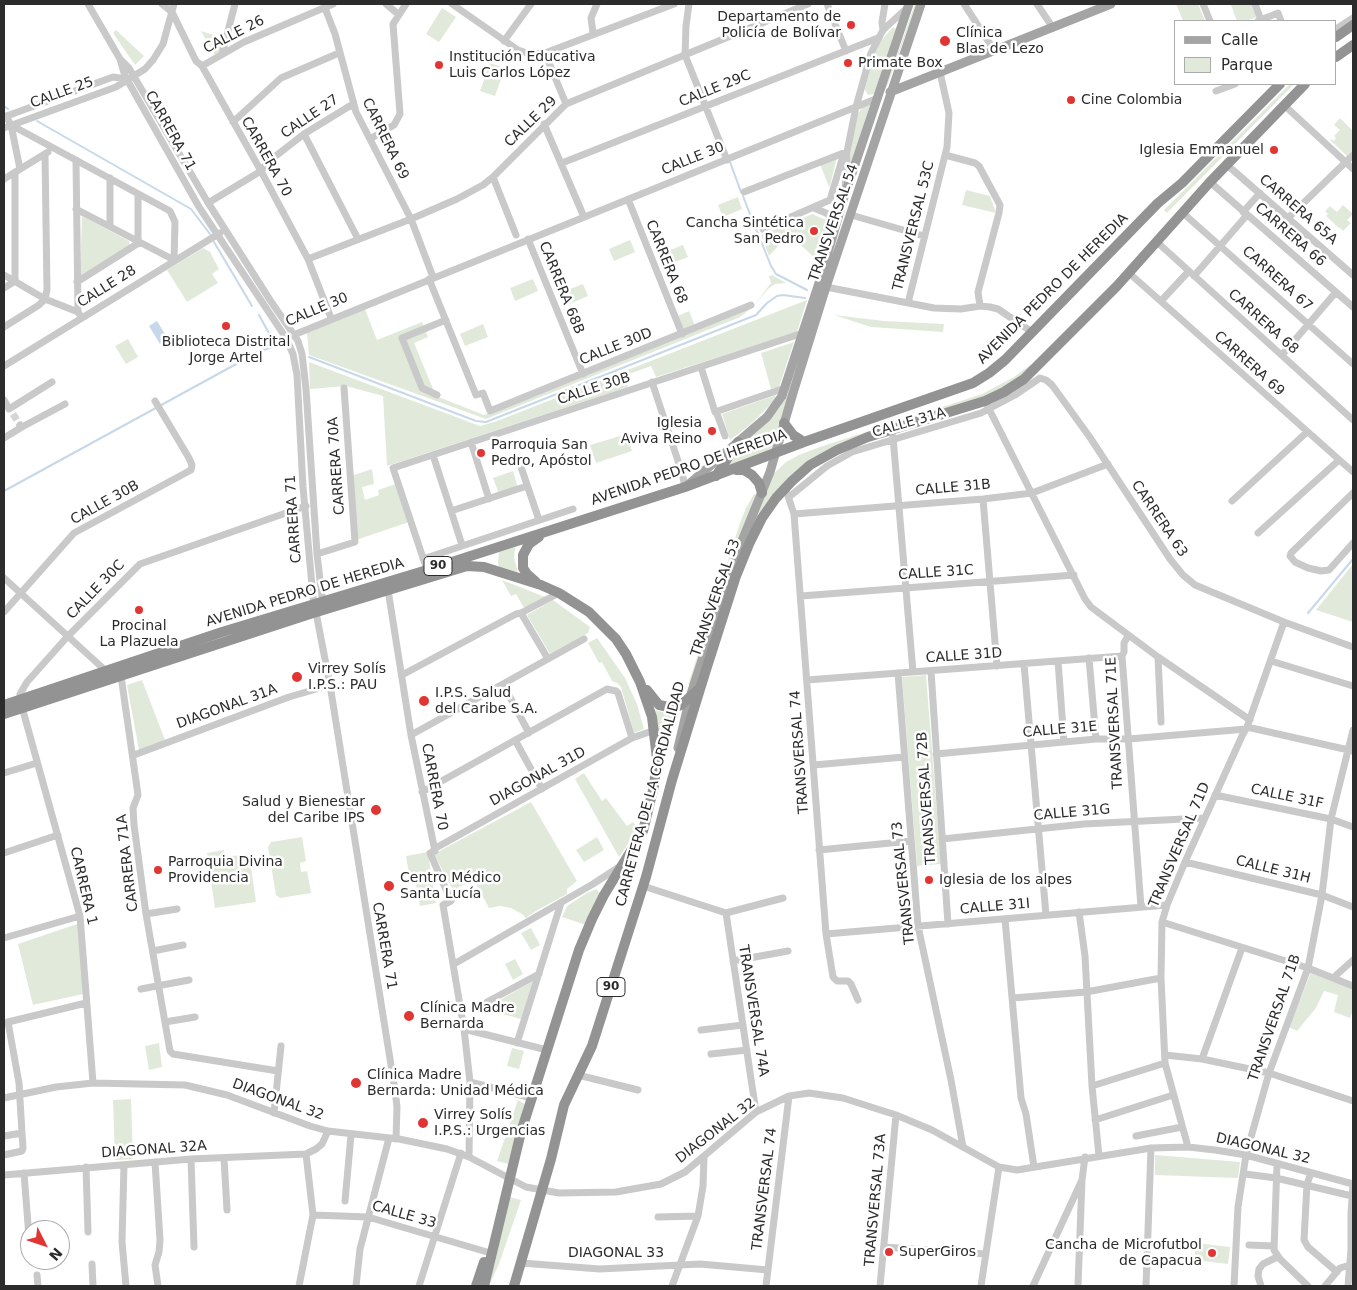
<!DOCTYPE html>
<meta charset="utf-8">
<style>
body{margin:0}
#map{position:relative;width:1357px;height:1290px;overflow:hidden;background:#fff;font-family:"DejaVu Sans",sans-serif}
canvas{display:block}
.frame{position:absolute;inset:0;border:5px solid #2c2c2c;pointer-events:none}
.legend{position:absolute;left:1174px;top:20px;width:162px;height:65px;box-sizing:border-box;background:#fff;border:1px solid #ababab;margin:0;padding:6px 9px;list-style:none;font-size:15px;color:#2c2c2c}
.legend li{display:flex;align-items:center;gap:10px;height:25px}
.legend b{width:25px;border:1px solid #ababab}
.north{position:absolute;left:20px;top:1220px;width:50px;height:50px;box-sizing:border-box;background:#fff;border:1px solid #ababab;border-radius:50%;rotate:131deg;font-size:14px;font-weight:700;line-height:20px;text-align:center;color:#2c2c2c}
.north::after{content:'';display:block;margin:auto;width:18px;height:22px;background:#e03532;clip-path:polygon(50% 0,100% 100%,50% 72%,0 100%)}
</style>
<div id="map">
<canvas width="1357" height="1290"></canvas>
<div class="frame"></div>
<ul class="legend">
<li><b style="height:6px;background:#a4a4a4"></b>Calle</li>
<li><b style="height:14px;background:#e1eada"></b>Parque</li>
</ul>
<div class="north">N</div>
</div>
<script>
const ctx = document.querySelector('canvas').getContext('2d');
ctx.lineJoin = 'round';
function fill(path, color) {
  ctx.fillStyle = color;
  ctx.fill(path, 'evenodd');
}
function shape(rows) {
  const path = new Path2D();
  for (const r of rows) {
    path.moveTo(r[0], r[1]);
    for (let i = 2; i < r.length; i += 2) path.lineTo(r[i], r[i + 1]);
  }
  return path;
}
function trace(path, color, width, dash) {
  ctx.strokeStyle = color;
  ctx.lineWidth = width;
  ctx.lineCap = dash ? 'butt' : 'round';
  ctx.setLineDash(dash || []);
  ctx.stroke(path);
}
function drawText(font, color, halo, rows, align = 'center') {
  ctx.font = font + ' "DejaVu Sans",sans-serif';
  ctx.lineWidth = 5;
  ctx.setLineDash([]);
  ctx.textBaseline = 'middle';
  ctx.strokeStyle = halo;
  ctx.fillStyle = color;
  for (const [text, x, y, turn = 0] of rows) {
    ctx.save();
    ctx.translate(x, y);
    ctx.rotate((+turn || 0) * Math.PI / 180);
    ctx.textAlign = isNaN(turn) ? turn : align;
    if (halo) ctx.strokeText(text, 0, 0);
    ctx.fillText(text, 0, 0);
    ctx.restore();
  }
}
fill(shape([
 [915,4,917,4,886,89,885,89],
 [1176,4,1198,4,1205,21,1183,21],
 [1235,4,1252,4,1257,17,1246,21,1237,21,1231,5],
 [442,8,456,17,439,42,426,34],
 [893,27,896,29,874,94,868,95,864,88,876,49,880,42],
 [116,30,144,56,135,65,113,33],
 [201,31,223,38,220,52,216,57],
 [490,63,505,68,495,96,480,91],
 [1290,84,1294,84,1167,213,1164,210],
 [870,105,850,166,849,164,856,116,862,108],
 [1340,118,1353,131,1353,150,1347,156,1330,140,1331,139,1334,141,1336,138,1334,136,1340,130,1334,125],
 [837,157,830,186,829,187,820,164],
 [966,190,990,196,996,213,962,205],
 [738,197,742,209,723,217,718,205],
 [1343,205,1353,214,1347,220,1351,223,1343,231,1340,228,1339,228,1326,216,1328,214,1325,211,1330,206,1337,212],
 [812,214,828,221,817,260,789,234,769,256,761,235,778,228,779,229],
 [82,216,129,241,130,247,80,277],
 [630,240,635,252,614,261,609,249],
 [683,245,688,257,665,266,660,254],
 [203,248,210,252,219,269,212,274,218,283,187,302,167,270],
 [772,275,786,283,775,284,768,289,753,307,740,317,486,419,309,355,307,333,365,309,377,340,422,322,428,337,414,343,436,396,484,415,743,311,753,307,771,283,769,276],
 [533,279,538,291,515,301,510,288],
 [583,284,588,296,567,305,562,292],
 [807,300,797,332,656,377,651,366,624,376,628,387,387,466,383,396,346,386,310,389,309,362,480,426,497,421],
 [816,305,773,449,725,469,738,447,779,408,788,394],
 [689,311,695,326,684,331,678,316],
 [834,315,884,321,944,324,943,332,871,327],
 [483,324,488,337,465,346,460,334],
 [128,339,138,357,126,364,115,346],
 [794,342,779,387,771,389,761,353],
 [1030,365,1032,367,1001,390,808,462,742,546,771,476,786,462,799,455,820,447,982,394,1014,377],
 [776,395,774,401,750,425,730,440,722,414],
 [627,434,632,451,596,463,590,445],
 [372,469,374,484,362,487,365,500,379,495,378,490,396,484,409,522,356,540,351,476],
 [513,471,518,488,499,494,493,478],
 [754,494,756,494,691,684,688,685,740,523,746,508],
 [515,547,514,558,518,572,499,567,498,563,499,552],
 [1353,564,1353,622,1316,610],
 [502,580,545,597,524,608,516,594,511,596],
 [553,600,590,627,588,633,550,654,527,615],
 [597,638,625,678,637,704,644,729,634,733,621,687,617,683,612,681,602,662,599,663,588,643],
 [926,675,941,864,917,866,902,677],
 [142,680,165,740,139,750,127,685],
 [655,710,673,715,662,766,659,735],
 [584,773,602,801,606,798,627,826,633,822,637,827,632,838,619,857,575,779],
 [531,802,577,881,567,889,567,894,534,912,526,918,522,914,511,908,500,906,489,908,474,880,453,890,434,854],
 [302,837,306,861,300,863,301,872,307,871,311,893,280,898,276,895,268,847,271,842],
 [597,837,604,850,584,862,576,850],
 [224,850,225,857,249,854,256,902,215,908,207,853],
 [428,852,431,875,410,880,406,856],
 [432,881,436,903,420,906,416,884],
 [596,889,601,894,586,925,562,917,567,906,587,893],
 [80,923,83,994,33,1005,18,944],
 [531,928,540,945,531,950,521,933],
 [515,959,523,974,513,980,505,964],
 [1311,972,1353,989,1353,1010,1350,1018,1334,1012,1338,995,1324,991,1316,1008,1297,1031,1289,1027],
 [533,981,521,1019,484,1009],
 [159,1043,162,1067,149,1070,145,1046],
 [512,1048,524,1051,519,1069,507,1066],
 [131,1099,133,1159,115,1160,113,1100],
 [518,1100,526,1105,508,1164,497,1161],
 [1155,1155,1240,1162,1238,1178,1155,1175],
 [509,1197,521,1200,499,1264,489,1286,487,1286],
 [1196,1243,1230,1247,1228,1264,1194,1260]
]), '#e1eada');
fill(shape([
 [157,321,168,339,160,344,149,326]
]), '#c6d8e9');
trace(shape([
 [4,106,8,109],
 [37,121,191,209,210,234],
 [730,162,741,192],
 [743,196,756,230],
 [757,231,771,266,776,274,807,290],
 [214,242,252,306],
 [309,357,476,421,486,422,756,315,767,303,777,296,783,295,805,298],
 [4,491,260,351,276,346,259,315],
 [1308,613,1353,559]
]), '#c6d8e9', 2);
trace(shape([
 [13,414,20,425]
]), '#d5d5d5', 7, [7, 3.5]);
trace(shape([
 [88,4,120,59,129,68,207,201,270,300,298,341,302,354,306,389,317,554,323,606],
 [162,4,172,12,196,61,202,66,261,171,308,259,331,318],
 [386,4,398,14],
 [452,4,518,50,530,54,545,53,674,4],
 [689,4,686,26,685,55,727,160],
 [827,4,846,51],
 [964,4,994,50],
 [1037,4,1053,28],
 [1203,4,1210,21],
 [1255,4,1261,20],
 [325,8,335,34,356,112,411,219,433,277],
 [1258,21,1278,13,1281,21],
 [1336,29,1353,18],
 [883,30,882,22,885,4],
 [593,33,591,18,597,4],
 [504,41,531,4],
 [545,53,566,104],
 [222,54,235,4],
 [120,59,125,76,199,207,286,338,293,354,297,375,303,487,313,597,330,685,395,1090,397,1107,396,1139],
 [202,66,244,42,333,4],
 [1216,91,1235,84],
 [1284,105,1353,169],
 [6,116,11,125,20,169],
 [4,117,113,77,127,79],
 [233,122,281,78,339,53],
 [544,124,584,217],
 [11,125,170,211,175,222,174,260,76,209],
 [4,128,116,87,145,69,153,60,163,44,174,4],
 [304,134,358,239],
 [370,139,394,125,400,114,393,24,406,4],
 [945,155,975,163,979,166,1000,205,999,213,978,292,980,306],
 [76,160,78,312],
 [562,163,878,38],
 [1226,164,1353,275],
 [493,177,516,235],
 [4,179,48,152],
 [1210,182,1353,307],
 [845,189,847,152,856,107,871,53,883,30,908,7],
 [744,192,846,152],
 [628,199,682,334],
 [208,203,261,171,268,162,304,134,353,104],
 [814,208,826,213,837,222],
 [1183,213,1353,364],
 [851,215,924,236],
 [1288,218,1353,155],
 [110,225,110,178],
 [763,229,830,200,843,156],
 [528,239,583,374],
 [1157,242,1353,420],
 [308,259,411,219,457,199,483,185,493,177,566,104,808,4],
 [1129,273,1353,472],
 [4,275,45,299,78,312,80,315],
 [1194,276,1247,215,1243,212,1260,193],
 [429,279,476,395,483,393,490,411,751,305],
 [15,281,15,172],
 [77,282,137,244,138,241,138,194],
 [826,287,934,308,961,309,980,306,990,307,998,309,1032,332],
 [4,288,15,281],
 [1161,301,1189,271],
 [908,303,947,147,949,113,940,72],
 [4,327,39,305,45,299,47,290,45,154],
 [291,336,878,98],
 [1282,355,1336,292],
 [4,366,220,233],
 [701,367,715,412,785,388],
 [652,382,682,473,685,487],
 [437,395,422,388,402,338,446,320],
 [4,400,9,409,52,382],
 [987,405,1085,599,1091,607,1158,657,1250,720],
 [716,411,725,436],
 [20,425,22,427,65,404],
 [893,437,913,672],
 [4,438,22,427],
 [471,442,489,499],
 [433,455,462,545],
 [521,467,539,520],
 [787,493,794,514,826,934,833,977,837,981,848,981,851,984,858,1000],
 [1353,493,1291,553,1290,556,1295,562,1308,568,1321,571,1329,570,1353,543],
 [789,497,827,466,852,452,981,413,1015,395,1040,378,1046,380,1052,385,1089,436,1170,559,1183,575,1195,585,1284,622,1353,647],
 [983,499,997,666],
 [1232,501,1307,432],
 [451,511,527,486],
 [794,514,983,499,1032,493,1108,464],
 [1258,533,1339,460],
 [317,554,355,542,344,388],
 [423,559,573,509],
 [427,570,393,468,803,333],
 [4,578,106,671],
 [388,590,411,735,435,851,430,853,451,901,443,905,464,1029,470,1082,469,1157],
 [801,596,1074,575],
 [4,612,74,533,191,470,192,465,189,458,155,401],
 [521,613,548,659],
 [1128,636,1124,643,1124,652,1122,656,1141,907],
 [1158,657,1161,722],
 [1089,658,1096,739],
 [1058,661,1064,742],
 [1271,661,1353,686],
 [1024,664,1046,915],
 [931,671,948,924],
 [898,673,918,926,951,1080,963,1147],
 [402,675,516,614,521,613,559,593],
 [121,676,138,795,133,808,134,825,146,914,170,1051,173,1054,278,1071],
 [807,680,1122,656],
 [503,684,529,733],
 [1247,727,1353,751],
 [411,735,584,639],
 [515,740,542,789],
 [936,754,1096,739,1129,739,1246,729],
 [134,755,289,697,330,685],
 [814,765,904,757],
 [4,773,37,763],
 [422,792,607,689,616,691,618,693,632,738],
 [1215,795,1331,819,1353,827],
 [942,839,1084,824,1204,818],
 [434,849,632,738,655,730],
 [819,850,911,841],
 [4,853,58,835],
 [1185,862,1322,895,1353,907],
 [643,886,726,913],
 [1079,912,1085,956,1092,1086,1099,1156],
 [726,913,756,1112],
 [726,913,783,898],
 [146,914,177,909],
 [1005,919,1021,1098,1026,1114,1034,1167],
 [1162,922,1308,968,1353,986],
 [826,934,1167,905],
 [4,938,80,916],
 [153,951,183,945],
 [733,961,788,951],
 [454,964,593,884,619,867],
 [1333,978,1353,960],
 [141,989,189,980],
 [1013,998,1086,992,1161,978],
 [487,1002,539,974],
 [165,1022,195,1017],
 [4,1023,86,1003],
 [464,1029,547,1050],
 [701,1030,743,1025],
 [517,1043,561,903],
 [711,1054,747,1050],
 [1165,1055,1202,1059,1269,1073,1353,1101],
 [1202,1059,1242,948],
 [578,1075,638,1090],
 [470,1082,532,1098],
 [93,1083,80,916,20,700,20,694,27,682,68,636,140,564,306,506],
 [1092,1086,1165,1063],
 [4,1098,56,1087,93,1083,185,1085,227,1095,310,1126,328,1131,399,1139,447,1149,469,1157,526,1187,559,1193,616,1192,661,1184,685,1172,756,1112,789,1096,809,1093,843,1098,896,1115,932,1130,999,1167,1017,1170,1151,1148,1188,1147,1215,1150,1246,1155,1353,1184],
 [274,1113,281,1046],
 [1095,1120,1173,1095],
 [4,1136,22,1133,19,1083,8,1022],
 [1136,1136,1182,1127],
 [1188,1147,1165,1063,1161,978,1162,922,1167,905,1185,862,1242,736,1247,727,1284,622],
 [4,1155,22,1151,23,1148,22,1133],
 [224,1158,227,1210],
 [191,1159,194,1247],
 [155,1162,160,1240,159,1252,155,1265,158,1286],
 [1277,1164,1274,1250,1280,1259,1308,1286],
 [124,1165,122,1242,126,1286],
 [86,1167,88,1232],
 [24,1173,30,1250],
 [1311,1173,1307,1184,1304,1240,1308,1247,1337,1272],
 [1245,1174,1276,1178,1352,1196],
 [4,1175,191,1159,306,1154],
 [345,1201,351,1135],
 [313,1215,368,1217,487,1252],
 [658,1217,698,1216],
 [1249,1245,1273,1246],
 [884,1247,985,1254],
 [521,1263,600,1269,700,1264,768,1270],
 [92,1264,93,1286],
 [37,1275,38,1286],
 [299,1286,313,1215,306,1154,316,1149,322,1144,328,1131],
 [356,1286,360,1249,389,1138],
 [419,1286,461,1153],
 [672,1286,698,1216,703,1186,704,1158],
 [766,1286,789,1096],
 [880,1286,896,1115],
 [981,1286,999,1167],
 [1033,1286,1081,1182],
 [1078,1286,1082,1180,1085,1157],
 [1146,1286,1151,1148],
 [1234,1286,1238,1207,1246,1155,1269,1073,1308,968,1322,895,1331,819,1353,730],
 [1261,1286,1258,1276,1259,1269,1263,1264,1277,1257],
 [1325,1286,1340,1268,1350,1265],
 [1348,1286,1351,1249,1351,1213,1353,1184]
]), '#c9c9c9', 7);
trace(shape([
 [890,92,1111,4],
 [688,485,767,417,782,396,821,277,844,197,909,4],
 [678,748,690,697,705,651,742,541,770,472,793,393,826,287,921,4]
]), '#a4a4a4', 9);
trace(shape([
 [1336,37,1353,25],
 [1336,57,1353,45],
 [784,423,793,435,804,442],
 [736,470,744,470,752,475,759,483,762,493],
 [716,476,738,442],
 [536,582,527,574,523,568,523,555,529,544,539,537],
 [647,690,659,705,674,708,681,705,700,688],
 [4,705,222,632,427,570,685,487,804,442,973,383,989,373,1005,360,1158,203,1182,183,1280,84],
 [4,714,310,614,467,566,484,567,541,585,559,593,589,612,616,639,626,654,640,682,652,717,657,759,654,786,643,831,604,895,592,919,579,950,521,1132,484,1286],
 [476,1286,484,1262],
 [514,1286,551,1159,564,1105,592,1046,646,877,672,780,705,673,736,576,749,544,762,518,776,498,792,481,810,465,837,450,868,437,985,401,1004,392,1024,379,1117,286,1210,182,1305,84]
]), '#939393', 10);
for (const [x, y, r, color] of [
 [851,25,5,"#e03532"],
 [945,41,6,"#e03532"],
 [848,63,5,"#e03532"],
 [439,65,5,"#e03532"],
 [1071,100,5,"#e03532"],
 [1274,150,5,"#e03532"],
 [814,231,5,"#e03532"],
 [226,326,5,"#e03532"],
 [712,431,5,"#e03532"],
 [481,453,5,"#e03532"],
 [139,610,5,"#e03532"],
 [297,677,6,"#e03532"],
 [424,701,6,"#e03532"],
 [376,810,6,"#e03532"],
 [158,870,5,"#e03532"],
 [929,880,5,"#e03532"],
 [389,886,6,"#e03532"],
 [409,1016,6,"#e03532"],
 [356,1083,6,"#e03532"],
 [423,1123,6,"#e03532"],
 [889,1252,5,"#e03532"],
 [1212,1253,5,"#e03532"]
]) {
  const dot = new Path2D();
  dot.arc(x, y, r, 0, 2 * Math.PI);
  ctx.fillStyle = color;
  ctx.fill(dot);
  trace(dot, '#fff', 2);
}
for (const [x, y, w] of [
 [438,566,28],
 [611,987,28]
]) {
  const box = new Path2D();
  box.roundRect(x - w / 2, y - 9.5, w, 19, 4);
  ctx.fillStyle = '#fff';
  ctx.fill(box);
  trace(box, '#2c2c2c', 1);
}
drawText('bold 12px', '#2c2c2c', null, [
 ["90",438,566],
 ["90",611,987]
]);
drawText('14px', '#2c2c2c', '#fff', [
 ["Departamento de",841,17,"right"],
 ["Policía de Bolívar",841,33,"right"],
 ["Clínica",956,33],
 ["Blas de Lezo",956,49],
 ["Institución Educativa",449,57],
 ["Luis Carlos López",449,73],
 ["Primate Box",858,63],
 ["Cine Colombia",1081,100],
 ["Iglesia Emmanuel",1264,150,"right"],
 ["Cancha Sintética",804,223,"right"],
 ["San Pedro",804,239,"right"],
 ["Biblioteca Distrital",226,342,"center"],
 ["Jorge Artel",226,358,"center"],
 ["Iglesia",702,423,"right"],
 ["Aviva Reino",702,439,"right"],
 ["Parroquia San",491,445],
 ["Pedro, Apóstol",491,461],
 ["Procinal",139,626,"center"],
 ["La Plazuela",139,642,"center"],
 ["Virrey Solís",308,669],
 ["I.P.S.: PAU",308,685],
 ["I.P.S. Salud",435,693],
 ["del Caribe S.A.",435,709],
 ["Salud y Bienestar",365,802,"right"],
 ["del Caribe IPS",365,818,"right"],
 ["Parroquia Divina",168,862],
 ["Providencia",168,878],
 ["Centro Médico",400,878],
 ["Santa Lucía",400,894],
 ["Iglesia de los alpes",939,880],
 ["Clínica Madre",420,1008],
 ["Bernarda",420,1024],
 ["Clínica Madre",367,1075],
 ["Bernarda: Unidad Médica",367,1091],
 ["Virrey Solís",434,1115],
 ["I.P.S.: Urgencias",434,1131],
 ["Cancha de Microfutbol",1202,1245,"right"],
 ["de Capacua",1202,1261,"right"],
 ["SuperGiros",899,1252]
], 'left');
drawText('14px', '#2c2c2c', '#fff', [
 ["CALLE 26",234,35,-27],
 ["CALLE 29C",715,89,-22],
 ["CALLE 25",62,93,-20],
 ["CALLE 27",310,117,-34],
 ["CALLE 29",531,122,-44],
 ["CARRERA 71",170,131,61],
 ["CARRERA 69",385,139,64],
 ["CARRERA 70",266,157,61],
 ["CALLE 30",693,159,-22],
 ["CARRERA 65A",1298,210,41],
 ["TRANSVERSAL 54",834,223,-71],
 ["TRANSVERSAL 53C",914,226,-76],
 ["CARRERA 66",1290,235,41],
 ["CARRERA 68",666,262,68],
 ["CARRERA 67",1277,279,42],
 ["CALLE 28",107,287,-32],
 ["CARRERA 68B",561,288,68],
 ["AVENIDA PEDRO DE HEREDIA",1053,289,-45],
 ["CALLE 30",317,310,-23],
 ["CARRERA 68",1263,322,42],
 ["CALLE 30D",616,347,-22],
 ["CARRERA 69",1249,364,42],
 ["CALLE 30B",594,389,-18],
 ["CALLE 31A",909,423,-16],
 ["CARRERA 70A",337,466,-94],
 ["AVENIDA PEDRO DE HEREDIA",689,468,-19],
 ["CALLE 31B",953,488,-5],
 ["CALLE 30B",105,503,-29],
 ["CARRERA 71",294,519,-94],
 ["CARRERA 63",1159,519,56],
 ["CALLE 31C",936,573,-4],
 ["CALLE 30C",96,590,-46],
 ["AVENIDA PEDRO DE HEREDIA",305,593,-17],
 ["TRANSVERSAL 53",716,598,-71],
 ["CALLE 31D",964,656,-4],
 ["DIAGONAL 31A",227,707,-20],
 ["TRANSVERSAL 71E",1115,723,-93],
 ["CALLE 31E",1060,730,-5],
 ["TRANSVERSAL 74",800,752,-94],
 ["DIAGONAL 31D",538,777,-29],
 ["CARRERA 70",434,787,79],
 ["CARRETERA DE LA CORDIALIDAD",651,794,-75],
 ["CALLE 31F",1287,797,12],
 ["TRANSVERSAL 72B",927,798,-94],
 ["CALLE 31G",1072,813,-5],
 ["TRANSVERSAL 71D",1180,845,-67],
 ["CARRERA 71A",128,863,-97],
 ["CALLE 31H",1273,870,14],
 ["TRANSVERSAL 73",904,883,-96],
 ["CARRERA 1",83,886,77],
 ["CALLE 31I",995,907,-5],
 ["CARRERA 71",384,946,80],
 ["TRANSVERSAL 74A",753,1011,81],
 ["TRANSVERSAL 71B",1275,1018,-71],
 ["DIAGONAL 32",278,1100,20],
 ["DIAGONAL 32",716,1131,-38],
 ["DIAGONAL 32",1263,1149,13],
 ["DIAGONAL 32A",154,1150,-4],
 ["TRANSVERSAL 74",765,1189,-83],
 ["TRANSVERSAL 73A",876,1200,-85],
 ["CALLE 33",404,1215,16],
 ["DIAGONAL 33",616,1253]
]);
</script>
